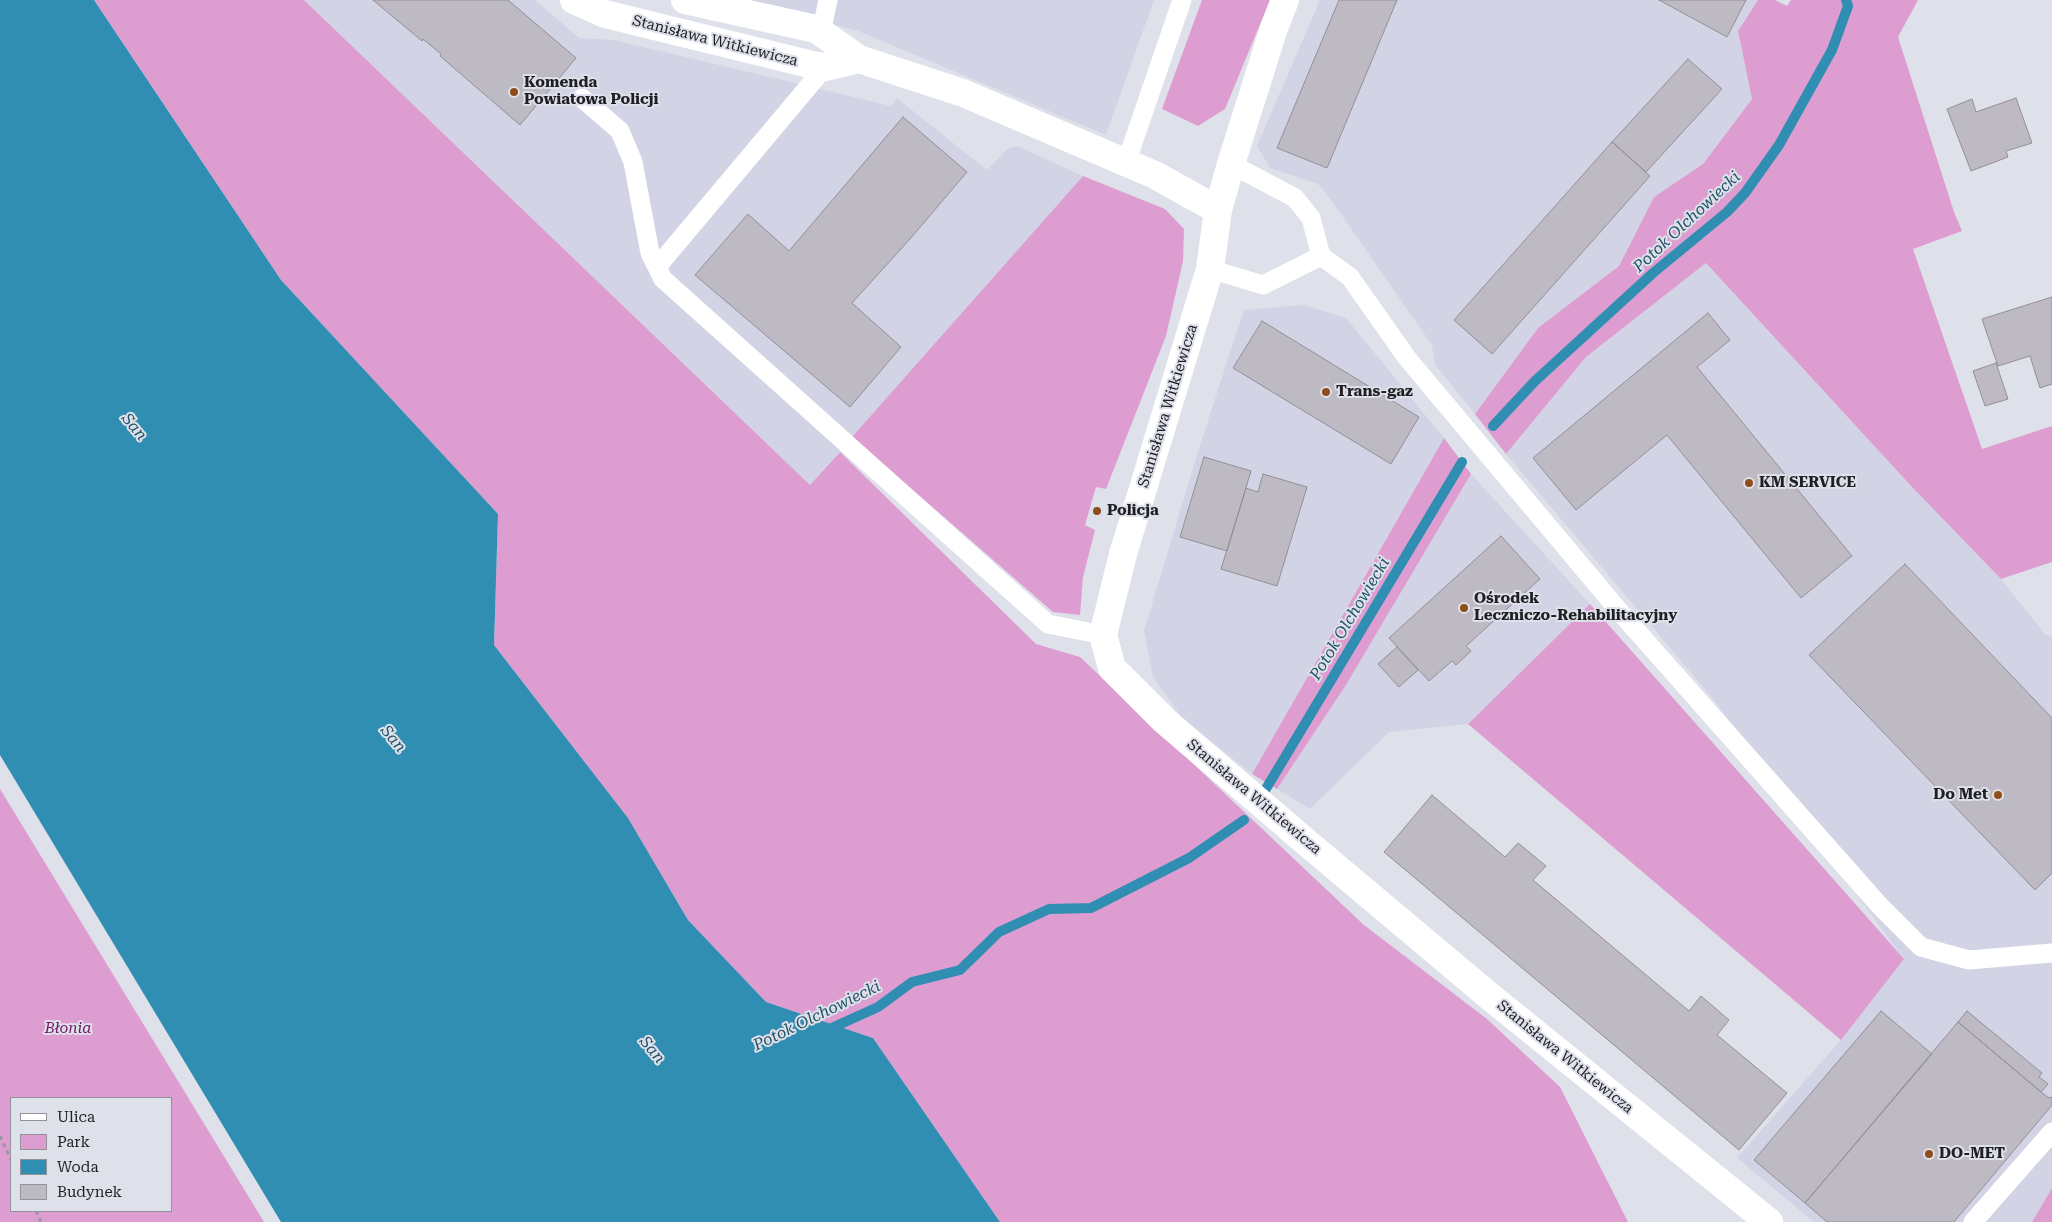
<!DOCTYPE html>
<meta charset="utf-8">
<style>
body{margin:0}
#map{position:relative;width:2052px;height:1222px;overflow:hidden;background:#dee0ea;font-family:"Roboto Serif",serif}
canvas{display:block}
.legend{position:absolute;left:10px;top:1097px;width:162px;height:115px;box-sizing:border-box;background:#dee0ea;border:1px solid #92939a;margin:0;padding:6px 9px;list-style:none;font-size:15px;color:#1f1f23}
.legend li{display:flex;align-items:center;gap:10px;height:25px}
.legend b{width:25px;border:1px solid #92939a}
</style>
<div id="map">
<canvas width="2052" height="1222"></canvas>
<ul class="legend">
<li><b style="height:6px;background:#fff"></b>Ulica</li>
<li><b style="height:14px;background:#de9dd1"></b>Park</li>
<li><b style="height:14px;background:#2f8eb2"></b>Woda</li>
<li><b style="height:14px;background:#bebac3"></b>Budynek</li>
</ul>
</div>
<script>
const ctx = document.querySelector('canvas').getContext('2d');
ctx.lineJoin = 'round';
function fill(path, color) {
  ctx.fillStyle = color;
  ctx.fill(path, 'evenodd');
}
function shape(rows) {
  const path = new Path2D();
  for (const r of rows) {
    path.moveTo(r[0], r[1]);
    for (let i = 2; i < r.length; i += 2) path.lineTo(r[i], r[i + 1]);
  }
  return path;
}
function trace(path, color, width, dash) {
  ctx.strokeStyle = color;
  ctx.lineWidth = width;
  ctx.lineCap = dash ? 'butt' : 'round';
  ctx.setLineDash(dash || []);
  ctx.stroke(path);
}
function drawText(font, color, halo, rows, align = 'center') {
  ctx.font = font + ' "Roboto Serif",serif';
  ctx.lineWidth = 4;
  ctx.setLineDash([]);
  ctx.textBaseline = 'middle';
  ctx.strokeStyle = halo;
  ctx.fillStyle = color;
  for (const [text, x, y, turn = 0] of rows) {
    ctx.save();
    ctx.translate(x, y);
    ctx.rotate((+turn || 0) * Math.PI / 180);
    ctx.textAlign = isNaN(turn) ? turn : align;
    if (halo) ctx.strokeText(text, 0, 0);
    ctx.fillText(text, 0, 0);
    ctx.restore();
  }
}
fill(shape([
 [304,0,535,0,579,38,614,40,891,106,897,98,987,170,1007,149,1017,146,1083,176,810,485],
 [741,0,1154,0,1106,135,858,31],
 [1320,0,1758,0,1738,31,1752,99,1703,164,1654,197,1619,266,1538,328,1475,414,1435,365,1432,345,1334,204,1318,184,1270,168,1257,146],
 [1706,263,1912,487,2001,579,2045,634,2052,638,2052,1188,2032,1222,1814,1222,1737,1158,1841,1040,1904,959,1714,700,1506,454,1586,357],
 [1304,305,1346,318,1444,438,1252,774,1183,719,1153,677,1144,631,1200,445,1244,310],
 [1471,474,1590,604,1468,724,1389,732,1310,809,1277,789,1346,685]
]), '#d2d4e5');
fill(shape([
 [94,0,304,0,810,485,840,452,1036,644,1080,657,1364,925,1487,1019,1560,1087,1628,1222,1000,1222,873,1038,766,1002,688,920,628,818,494,645,498,514,281,280],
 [1202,0,1270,0,1225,109,1198,126,1162,109],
 [1758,0,1775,0,1787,6,1791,0,1918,0,1898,37,1954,212,1962,231,1913,249,1982,449,2052,426,2052,562,2001,579,1912,487,1706,263,1586,357,1506,454,1475,414,1538,328,1619,266,1654,197,1703,164,1752,99,1738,31],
 [1083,176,1165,209,1184,229,1183,261,1166,336,1106,489,1096,487,1085,525,1095,530,1083,577,1080,615,1053,612,852,437],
 [1444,438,1471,474,1346,685,1277,789,1252,774],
 [1590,604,1904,959,1841,1040,1468,724],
 [0,789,264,1222,0,1222],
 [11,1098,171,1098,171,1211,11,1211],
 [2052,1188,2052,1222,2032,1222]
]), '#de9dd1');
fill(shape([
 [0,0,94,0,281,280,498,514,494,645,628,818,688,920,766,1002,873,1038,1000,1222,281,1222,0,755]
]), '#2f8eb2');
trace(shape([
 [1493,426,1535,381,1653,273,1727,212,1745,193,1779,145,1832,50,1848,6,1846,0],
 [1264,792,1462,462],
 [825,1031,878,1007,912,982,960,970,999,932,1049,909,1091,908,1189,858,1244,820]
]), '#2f8eb2', 10);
const building = shape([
 [373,0,508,0,576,58,520,125,440,56,441,54,423,39,422,41,373,0],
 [1339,0,1397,0,1327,168,1277,148,1339,0],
 [1659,0,1746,0,1727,37,1659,0],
 [1688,59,1722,89,1646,172,1612,142,1688,59],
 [2016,98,2032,143,2006,151,2008,157,1971,171,1947,109,1972,99,1976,112,2016,98],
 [903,117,967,172,910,239,852,303,901,347,850,407,695,275,748,214,789,251,903,117],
 [1612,142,1650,176,1492,354,1454,320,1612,142],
 [2052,297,2052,384,2040,388,2030,356,1998,366,1982,319,2052,297],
 [1708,313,1730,340,1697,367,1852,556,1801,598,1667,435,1576,510,1533,458,1708,313],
 [1262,321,1419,417,1391,464,1233,368,1262,321],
 [1996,363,2008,399,1985,406,1973,371,1996,363],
 [1204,457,1251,471,1227,551,1180,537,1204,457],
 [1263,474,1307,487,1277,586,1221,569,1246,488,1258,492,1263,474],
 [1501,536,1540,579,1466,646,1471,651,1456,665,1452,661,1429,681,1389,638,1501,536],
 [1905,564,2052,718,2052,873,2035,890,1809,655,1905,564],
 [1397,647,1418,670,1399,687,1378,664,1397,647],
 [1432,795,1505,857,1518,843,1546,866,1533,880,1689,1011,1701,996,1729,1020,1717,1035,1787,1093,1739,1150,1384,852,1432,795],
 [1881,1011,1932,1054,1805,1203,1754,1160,1881,1011],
 [1967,1011,2042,1073,2039,1077,2048,1084,2041,1092,1958,1022,1967,1011],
 [1958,1022,2041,1092,2049,1098,2050,1097,2052,1098,2052,1105,1954,1222,1827,1222,1805,1203,1958,1022]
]);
fill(building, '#bebac3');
trace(building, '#938f98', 1);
trace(shape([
 [0,1136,11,1160],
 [36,1211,41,1222]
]), '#96979f', 3, [4, 4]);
trace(shape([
 [821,33,828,0],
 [582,98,620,131,633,162,650,253,663,279,1048,624,1103,635],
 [1126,163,1182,0],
 [1231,164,1295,198,1311,218,1321,256],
 [657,267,825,67],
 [1210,269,1263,285,1321,256,1350,277,1407,358,1620,612,1879,905,1921,947,1969,960,2052,953],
 [1973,1222,2052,1132]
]), '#fff', 19);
trace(shape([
 [574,0,605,14,817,66,825,67,859,59],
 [685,0,816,29,859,59,963,93,1155,175,1218,210],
 [1285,0,1273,31,1231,164,1218,210,1210,269,1123,554,1103,635,1112,668,1165,721,1306,842,1488,995,1769,1222]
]), '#fff', 28);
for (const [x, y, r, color] of [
 [514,92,5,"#8e4d19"],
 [1326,392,5,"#8e4d19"],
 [1749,483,5,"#8e4d19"],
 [1097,511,5,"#8e4d19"],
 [1464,608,5,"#8e4d19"],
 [1998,795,5,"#8e4d19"],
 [1929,1154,5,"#8e4d19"]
]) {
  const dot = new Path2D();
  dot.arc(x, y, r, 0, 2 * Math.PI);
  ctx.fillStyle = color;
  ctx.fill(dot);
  trace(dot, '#dee0ea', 2);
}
drawText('15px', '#1f1f23', '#dee0ea', [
 ["Stanisława Witkiewicza",715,41,14],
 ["Stanisława Witkiewicza",1168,406,-73],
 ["Stanisława Witkiewicza",1254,797,40],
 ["Stanisława Witkiewicza",1565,1057,39]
]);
drawText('bold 15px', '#1f1f23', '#dee0ea', [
 ["Komenda",524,83],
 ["Powiatowa Policji",524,100],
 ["Trans-gaz",1336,392],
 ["KM SERVICE",1759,483],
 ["Policja",1107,511],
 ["Ośrodek",1474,599],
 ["Leczniczo-Rehabilitacyjny",1474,616],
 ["Do Met",1988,795,"right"],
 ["DO-MET",1939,1154]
], 'left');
drawText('italic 15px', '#731366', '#dee0ea', [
 ["Błonia",68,1029]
]);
drawText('italic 16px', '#1e5165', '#dee0ea', [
 ["Potok Olchowiecki",1687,222,-43],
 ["San",134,427,50],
 ["Potok Olchowiecki",1350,619,-59],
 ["San",393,739,50],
 ["Potok Olchowiecki",817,1016,-26],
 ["San",652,1050,50]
]);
</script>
